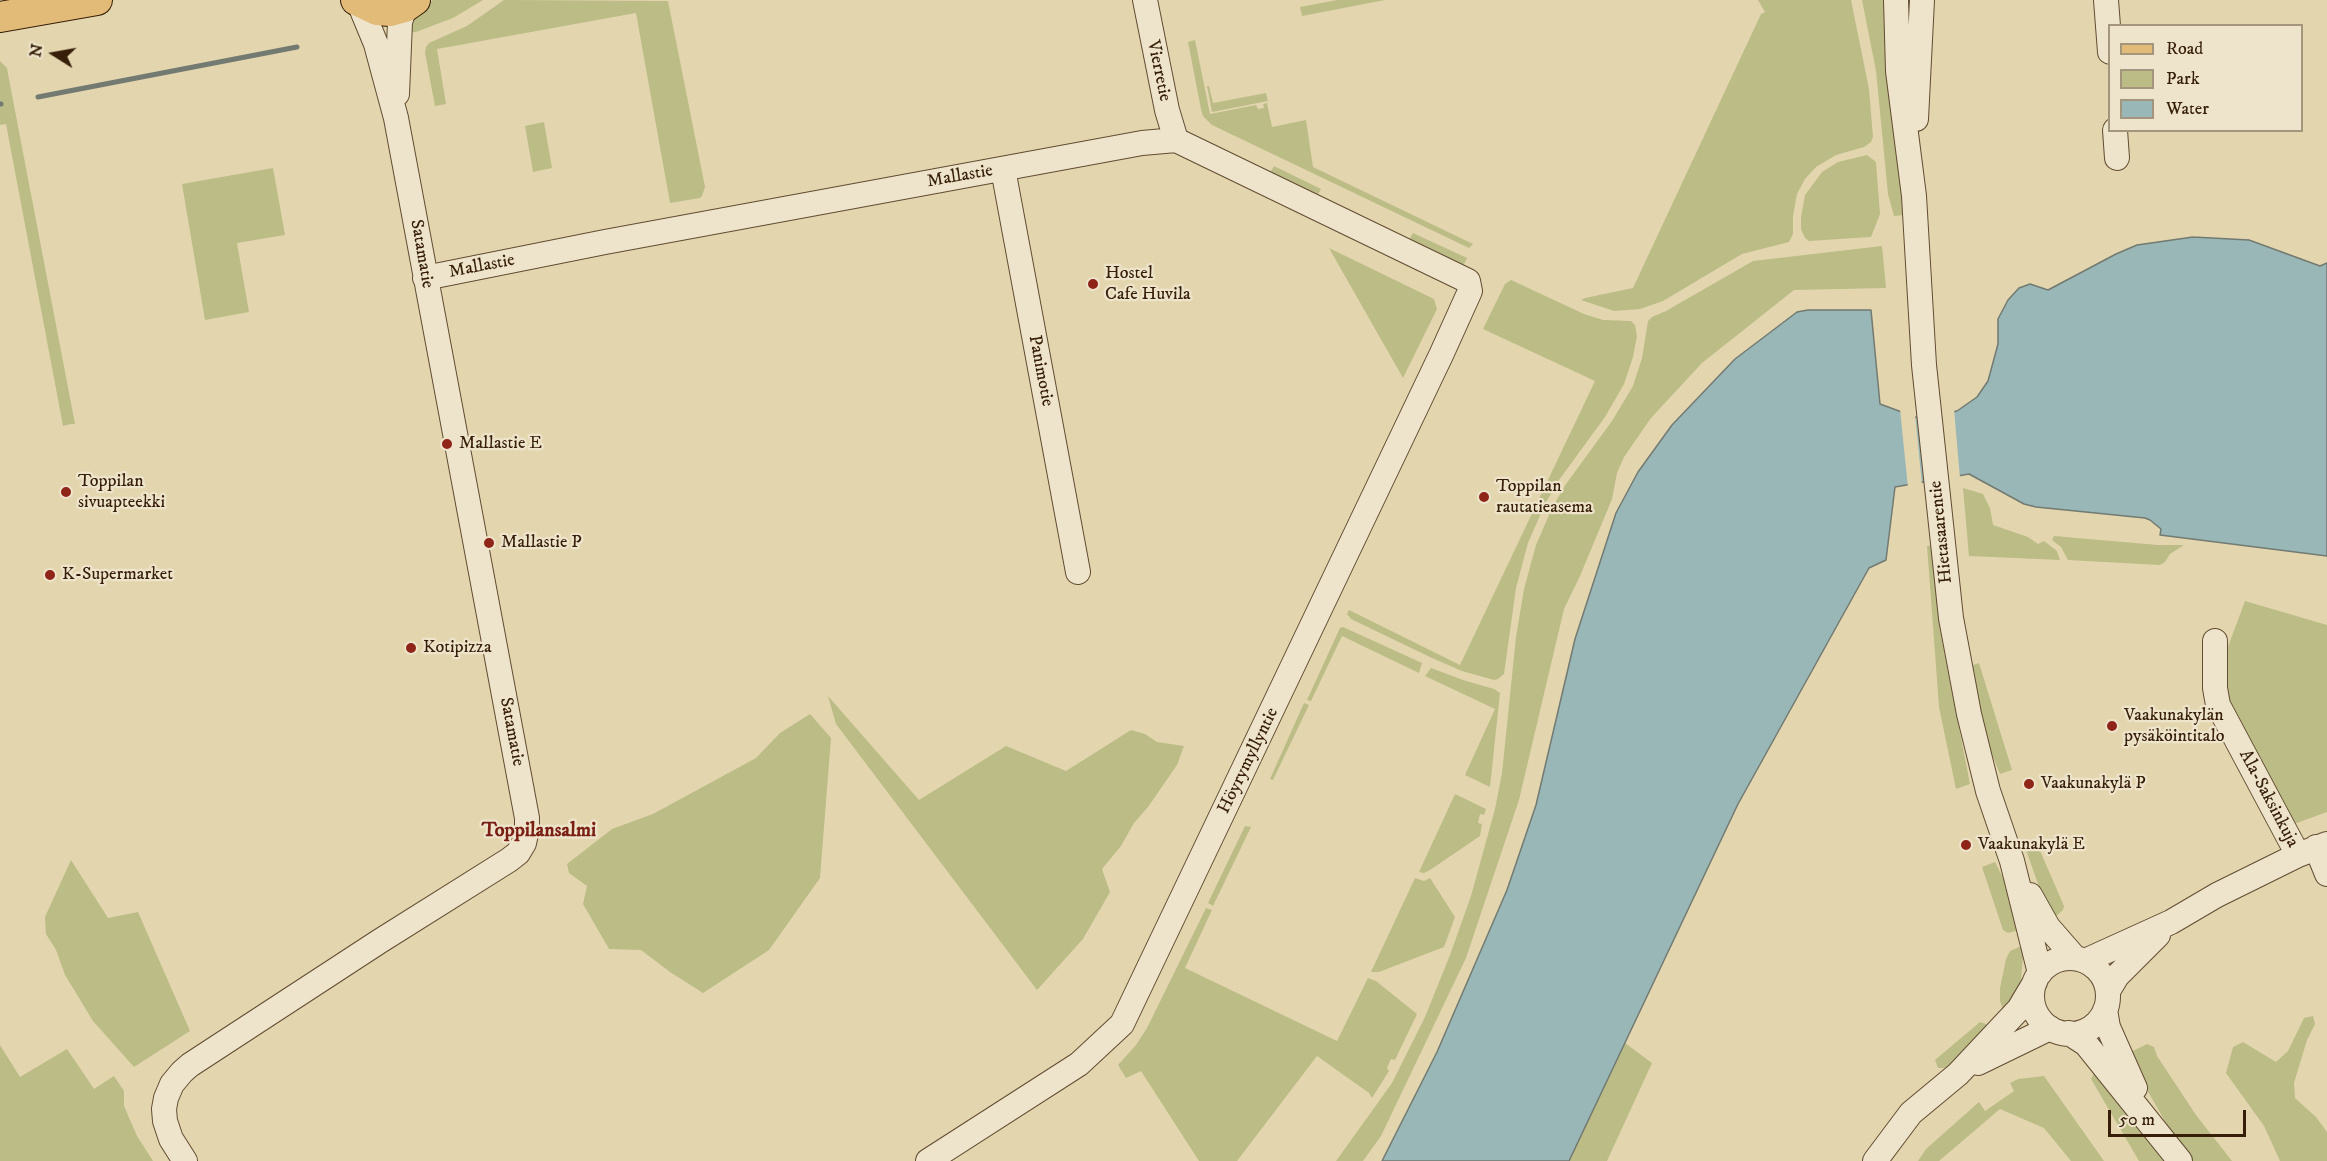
<!DOCTYPE html>
<meta charset="utf-8">
<style>
body{margin:0}
#map{position:relative;width:2327px;height:1161px;overflow:hidden;background:#e3d6af;font-family:"IM FELL DW Pica",serif}
canvas{display:block}
.legend{position:absolute;left:2108px;top:24px;width:195px;height:108px;box-sizing:border-box;background:#ede4cb;border:2px solid #a4957d;margin:0;padding:8px 10px;list-style:none;font-size:18px;color:#371e09}
.legend li{display:flex;align-items:center;gap:12px;height:30px}
.legend b{width:30px;border:2px solid #a4957d}
.north{position:absolute;left:24px;top:24px;width:60px;height:60px;-webkit-text-stroke:4px #ede4cb;paint-order:stroke;rotate:281deg;font-size:16px;font-weight:700;line-height:24px;text-align:center;color:#371e09}
.north::after{content:'';display:block;margin:auto;width:21px;height:27px;background:#371e09;clip-path:polygon(50% 0,100% 100%,50% 72%,0 100%)}
.scale{position:absolute;left:2108px;top:1110px;width:138px;height:27px;box-sizing:border-box;border:3px solid #371e09;border-top:0;padding-left:8px;font-size:18px;line-height:21px;white-space:nowrap;color:#371e09;-webkit-text-stroke:4px #ede4cb;paint-order:stroke}
</style>
<div id="map">
<canvas width="2327" height="1161"></canvas>
<ul class="legend">
<li><b style="height:8px;background:#e2bb78"></b>Road</li>
<li><b style="height:16px;background:#bbbc86"></b>Park</li>
<li><b style="height:16px;background:#99b7b6"></b>Water</li>
</ul>
<div class="north">N</div>
<div class="scale">50 m</div>
</div>
<script>
const ctx = document.querySelector('canvas').getContext('2d');
ctx.lineJoin = 'round';
function fill(path, color) {
  ctx.fillStyle = color;
  ctx.fill(path, 'evenodd');
}
function shape(rows) {
  const path = new Path2D();
  for (const r of rows) {
    if (r.length === 3) {
      path.moveTo(r[0] + r[2], r[1]);
      path.arc(r[0], r[1], r[2], 0, 2 * Math.PI);
      continue;
    }
    path.moveTo(r[0], r[1]);
    for (let i = 2; i < r.length; i += 2) path.lineTo(r[i], r[i + 1]);
  }
  return path;
}
function trace(path, color, width, dash) {
  ctx.strokeStyle = color;
  ctx.lineWidth = width;
  ctx.lineCap = dash ? 'butt' : 'round';
  ctx.setLineDash(dash || []);
  ctx.stroke(path);
}
function drawText(font, color, halo, rows, align = 'center') {
  ctx.font = font + ' "IM FELL DW Pica",serif';
  ctx.lineWidth = 4.5;
  ctx.setLineDash([]);
  ctx.textBaseline = 'middle';
  ctx.strokeStyle = halo;
  ctx.fillStyle = color;
  for (const [text, x, y, turn = 0] of rows) {
    ctx.save();
    ctx.translate(x, y);
    ctx.rotate((+turn || 0) * Math.PI / 180);
    ctx.textAlign = isNaN(turn) ? turn : align;
    if (halo) ctx.strokeText(text, 0, 0);
    ctx.fillText(text, 0, 0);
    ctx.restore();
  }
}
fill(shape([
 [433,0,483,0,453,18,416,32,406,33,407,26,419,11],
 [504,0,668,1,705,187,702,196,700,198,670,203,636,13,437,49,446,104,435,106,425,53,426,47,429,43,467,26],
 [1337,0,1385,0,1302,16,1300,7],
 [1758,0,1851,0,1869,89,1873,137,1871,142,1864,147,1836,155,1816,167,1805,179,1797,194,1793,216,1793,234,1789,242,1742,254,1663,301,1640,309,1614,311,1581,300,1585,298,1633,288,1761,14,1765,12],
 [1862,0,1889,0,1904,215,1894,216,1888,194,1876,71],
 [1195,40,1210,114,1256,105,1258,109,1264,108,1263,104,1267,103,1272,127,1306,120,1313,167,1473,244,1469,248,1212,125,1203,116,1201,109,1188,42],
 [0,61,7,68,8,74,75,424,71,424,63,426,6,124,0,125],
 [1207,86,1209,86,1213,103,1266,93,1268,101,1212,112],
 [544,122,552,168,533,172,525,126],
 [1867,155,1876,162,1880,214,1871,237,1809,241,1805,238,1801,229,1801,217,1805,195,1822,172,1838,162],
 [1274,166,1321,189,1317,196,1270,173],
 [273,168,285,235,237,243,249,312,205,320,182,184],
 [1413,233,1467,258,1463,266,1409,240],
 [1882,246,1886,288,1794,290,1702,363,1651,418,1624,457,1617,473,1612,499,1580,576,1564,609,1519,800,1466,958,1381,1136,1363,1161,1336,1161,1392,1083,1425,1017,1450,955,1471,896,1495,809,1502,773,1516,637,1524,589,1536,545,1552,508,1566,484,1612,421,1633,386,1642,358,1648,321,1652,317,1666,311,1753,261],
 [1329,248,1434,299,1437,309,1403,378],
 [1511,280,1584,314,1603,320,1631,321,1635,325,1637,336,1633,357,1624,384,1605,417,1559,480,1545,504,1528,543,1516,588,1504,674,1498,679,1494,680,1462,671,1432,658,1351,619,1347,614,1349,610,1460,665,1595,381,1483,329,1505,284],
 [1963,488,1983,494,1990,508,1993,525,2028,537,2038,544,2044,541,2057,551,2060,560,1969,556],
 [2054,536,2158,545,2184,545,2170,554,2165,562,2160,565,2068,560,2061,547,2052,540],
 [1932,545,1941,635,1970,784,1956,789,1939,707,1927,546],
 [2245,601,2327,625,2327,812,2294,824,2231,718,2223,660],
 [1343,627,1422,663,1419,673,1342,636,1311,701,1307,700,1340,628],
 [1979,663,2012,770,2000,774,1986,740,1970,666],
 [1431,668,1463,680,1494,689,1500,693,1490,787,1465,775,1495,709,1425,676],
 [828,696,919,800,1006,746,1066,771,1131,730,1145,734,1157,742,1184,746,1177,765,1148,807,1134,823,1121,846,1102,869,1110,892,1083,939,1037,990,836,724],
 [1304,703,1309,705,1273,780,1270,779],
 [810,714,831,738,820,878,769,950,703,993,670,972,641,950,609,949,583,904,587,886,569,873,567,864,612,829,653,814,756,758,780,733],
 [1455,794,1486,809,1484,815,1480,814,1478,823,1482,824,1480,836,1430,870,1424,873,1419,872],
 [1245,826,1251,827,1213,906,1208,903],
 [2038,846,2064,906,2063,910,2055,917,2042,895,2026,850],
 [71,860,108,918,138,912,190,1031,134,1067,93,1021,65,975,56,950,46,934,45,917],
 [1995,862,2008,888,2020,930,2008,933,2003,930,1982,867],
 [1415,878,1424,881,1430,878,1455,917,1444,947,1379,972,1371,972],
 [1206,908,1212,910,1185,968,1337,1041,1368,978,1376,981,1417,1014,1395,1060,1391,1059,1387,1068,1389,1071,1372,1098,1369,1093,1317,1056,1237,1161,1199,1161,1141,1071,1126,1078,1118,1065,1136,1045,1147,1028],
 [2024,945,2021,979,2017,992,2004,1012,2000,1001,2000,988,2006,959,2010,951],
 [2313,1016,2315,1024,2307,1040,2294,1083,2295,1098,2316,1117,2327,1132,2327,1161,2280,1161,2264,1126,2226,1073,2233,1047,2243,1042,2276,1062,2288,1051,2304,1018],
 [1980,1022,1986,1024,1990,1029,1950,1068,1938,1068,1935,1060],
 [1625,1043,1652,1063,1607,1161,1569,1161],
 [2147,1044,2154,1047,2157,1056,2196,1115,2232,1161,2193,1161,2174,1137,2142,1081,2129,1053],
 [0,1045,20,1077,67,1049,94,1089,114,1076,124,1091,124,1106,137,1136,153,1161,0,1161],
 [2094,1073,2165,1161,2139,1161,2091,1079],
 [2044,1076,2104,1161,2071,1161,2044,1128,2000,1109,1939,1161,1918,1161,1926,1149,1979,1102,1985,1111,2014,1091,2010,1083,2018,1079]
]), '#bbbc86');
const water = shape([
 [2193,237,2249,240,2320,266,2327,263,2327,556,2160,535,2161,529,2150,520,2145,518,2036,507,2024,504,1969,474,1895,487,1886,560,1869,568,1738,804,1569,1161,1382,1161,1437,1052,1507,890,1536,805,1575,639,1616,513,1638,472,1672,425,1735,359,1797,312,1808,310,1871,310,1880,404,1918,418,1957,411,1977,397,1988,381,1998,344,1998,319,2008,300,2019,288,2030,284,2048,290,2116,254,2137,245,2193,237]
]);
fill(water, '#99b7b6');
trace(water, '#727a71', 1.5);
fill(shape([
 [1900,409,1915,414,1922,485,1908,488],
 [1954,409,1960,478,1926,485,1920,415]
]), '#e3d6af');
trace(shape([
 [38,97,297,47],
 [0,104,1,104]
]), '#727a71', 5);
const minor = shape([
 [1145,0,1167,110,1176,140],
 [1896,0,1898,71,1914,196,1924,365,1951,618,1969,714,1988,791,2012,861,2040,973],
 [2106,0,2110,52],
 [397,94,400,22,405,7],
 [1916,119,1922,0],
 [2115,130,2117,158],
 [1003,169,1078,572],
 [425,278,605,242,1142,143,1176,140,1468,281,1470,291,1442,353,1122,1024,1079,1064,928,1161],
 [2215,641,2215,688,2218,705,2298,855],
 [2316,847,2327,874],
 [2030,895,2048,927,2075,958],
 [2070,996,38],
 [2085,961,2171,922,2217,895,2298,855,2327,844],
 [2108,991,2117,976,2158,935],
 [2105,1010,2108,1027,2135,1088],
 [2069,1033,2086,1044,2180,1161],
 [1978,1063,2050,1028],
 [185,1161,171,1139,165,1121,164,1109,166,1098,172,1084,182,1072,190,1065,380,941,509,860,518,853,524,843,527,829,527,818,396,118,376,44,359,3],
 [1875,1161,1911,1113,1958,1074,2003,1026,2019,1009,2035,982]
]);
const major = shape([
 [356,0,377,10,390,11,405,7,415,0],
 [0,17,97,0]
]);
trace(minor, '#624c32', 26);
trace(major, '#371e09', 32);
trace(minor, '#ede4cb', 24);
trace(major, '#e2bb78', 30);
for (const [x, y, r, color] of [
 [1093,284,6,"#8f2418"],
 [447,444,6,"#8f2418"],
 [66,492,6,"#8f2418"],
 [1484,497,6,"#8f2418"],
 [489,543,6,"#8f2418"],
 [50,575,6,"#8f2418"],
 [411,648,6,"#8f2418"],
 [2112,726,6,"#8f2418"],
 [2029,784,6,"#8f2418"],
 [1966,845,6,"#8f2418"]
]) {
  const dot = new Path2D();
  dot.arc(x, y, r, 0, 2 * Math.PI);
  ctx.fillStyle = color;
  ctx.fill(dot);
  trace(dot, '#ede4cb', 2);
}
drawText('18px', '#371e09', '#ede4cb', [
 ["Vierretie",1158,71,78],
 ["Mallastie",960,177,-10],
 ["Satamatie",421,254,80],
 ["Mallastie",482,267,-11],
 ["Panimotie",1040,371,79],
 ["Hietasaarentie",1942,532,-96],
 ["Satamatie",511,732,79],
 ["Höyrymyllyntie",1249,761,-64],
 ["Ala-Saksinkuja",2268,799,62]
]);
drawText('18px', '#371e09', '#ede4cb', [
 ["Hostel",1105,274],
 ["Cafe Huvila",1105,295],
 ["Mallastie E",459,444],
 ["Toppilan",78,482],
 ["sivuapteekki",78,503],
 ["Toppilan",1496,487],
 ["rautatieasema",1496,508],
 ["Mallastie P",501,543],
 ["K-Supermarket",62,575],
 ["Kotipizza",423,648],
 ["Vaakunakylän",2124,716],
 ["pysäköintitalo",2124,737],
 ["Vaakunakylä P",2041,784],
 ["Vaakunakylä E",1978,845]
], 'left');
drawText('bold 20px', '#7a1f14', '#ede4cb', [
 ["Toppilansalmi",539,832]
]);
</script>
